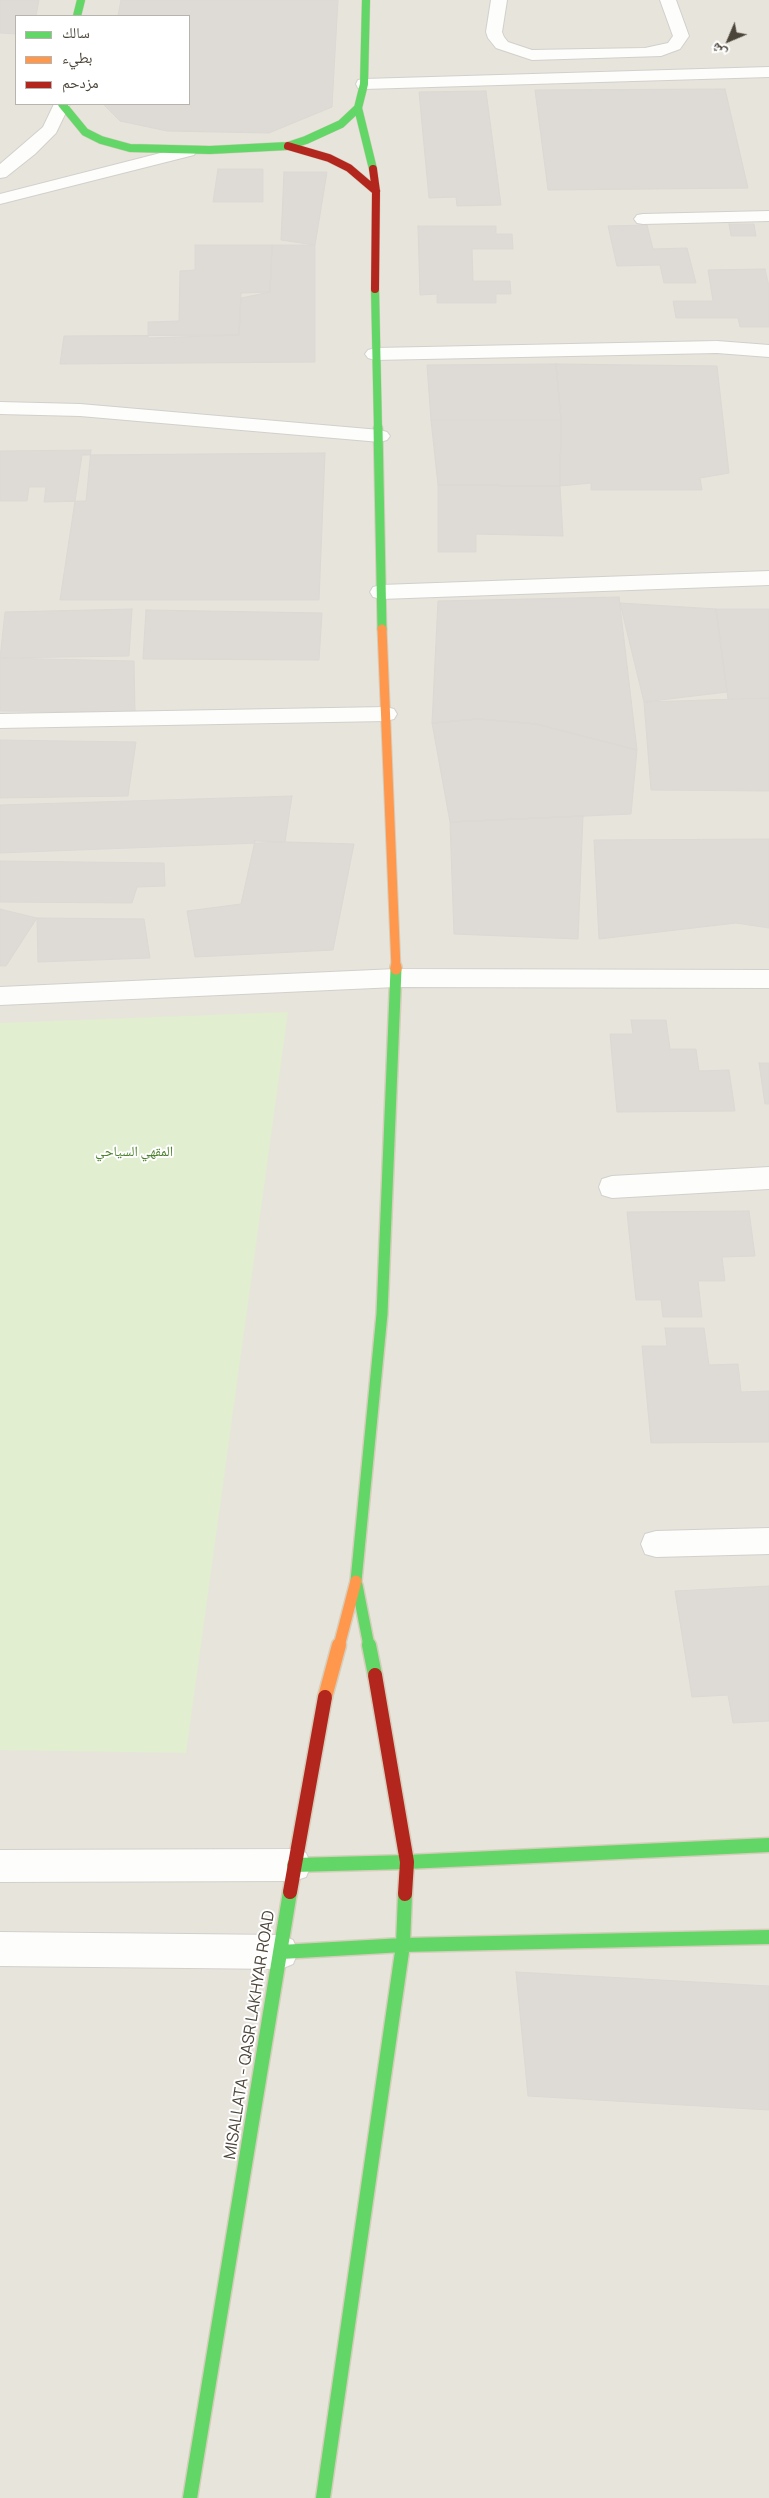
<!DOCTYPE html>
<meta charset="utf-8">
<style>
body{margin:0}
#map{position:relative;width:769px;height:2498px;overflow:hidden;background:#f4f2ee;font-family:Manrope,"Noto Naskh Arabic",sans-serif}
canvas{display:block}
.legend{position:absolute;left:15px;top:15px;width:175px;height:90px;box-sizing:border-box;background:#fff;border:1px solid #b7b4b0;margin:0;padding:6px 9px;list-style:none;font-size:15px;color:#4b4439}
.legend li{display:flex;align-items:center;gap:10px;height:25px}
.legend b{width:25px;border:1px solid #b7b4b0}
.north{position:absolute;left:704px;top:15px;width:50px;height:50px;-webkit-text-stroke:4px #fff;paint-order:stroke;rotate:225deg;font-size:14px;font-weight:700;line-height:20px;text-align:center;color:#4b4439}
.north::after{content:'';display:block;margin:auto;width:18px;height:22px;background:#4b4439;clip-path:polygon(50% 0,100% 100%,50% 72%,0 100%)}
</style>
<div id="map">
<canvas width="769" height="2498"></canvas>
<ul class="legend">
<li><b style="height:6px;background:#63d668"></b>سالك</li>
<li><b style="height:6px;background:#ff974d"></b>بطيء</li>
<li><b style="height:6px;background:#b3261e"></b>مزدحم</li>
</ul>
<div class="north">ش</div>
</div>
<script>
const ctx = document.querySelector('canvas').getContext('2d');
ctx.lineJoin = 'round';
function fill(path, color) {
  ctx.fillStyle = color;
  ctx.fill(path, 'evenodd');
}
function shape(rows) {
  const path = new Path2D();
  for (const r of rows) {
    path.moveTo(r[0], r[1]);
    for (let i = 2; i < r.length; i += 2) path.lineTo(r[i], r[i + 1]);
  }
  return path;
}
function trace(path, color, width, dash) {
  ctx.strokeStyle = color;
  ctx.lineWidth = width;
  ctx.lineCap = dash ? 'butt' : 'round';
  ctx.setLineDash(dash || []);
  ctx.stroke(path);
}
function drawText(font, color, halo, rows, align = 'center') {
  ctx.font = font + ' Manrope,"Noto Naskh Arabic",sans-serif';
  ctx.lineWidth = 4;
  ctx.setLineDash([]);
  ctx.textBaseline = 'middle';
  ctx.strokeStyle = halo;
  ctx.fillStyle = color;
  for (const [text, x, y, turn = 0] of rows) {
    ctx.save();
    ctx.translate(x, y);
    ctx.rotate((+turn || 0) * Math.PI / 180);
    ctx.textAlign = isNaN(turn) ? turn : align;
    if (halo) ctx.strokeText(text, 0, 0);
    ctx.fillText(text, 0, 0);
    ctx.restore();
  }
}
fill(shape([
 [0,0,769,0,769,2498,0,2498],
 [16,16,189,16,189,104,16,104]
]), '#e7e4dc');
fill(shape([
 [288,1012,186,1753,0,1750,0,1023]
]), '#e1eecf');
const building = shape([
 [0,0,39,0,36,16,16,16,16,34,0,33,0,0],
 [121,0,338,0,332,107,269,133,167,131,120,121,103,104,189,104,189,16,118,16,121,0],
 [725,89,748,188,548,190,535,90,725,89],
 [486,91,501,205,457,206,456,197,429,198,419,92,486,91],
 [218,169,263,169,263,202,213,202,218,169],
 [284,172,327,172,315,245,281,240,284,172],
 [729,224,754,224,756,236,731,236,729,224],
 [647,225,653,249,687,248,696,283,664,283,660,265,617,266,608,226,647,225],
 [418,226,496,226,496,234,512,234,513,249,472,249,473,281,510,281,511,294,496,294,496,303,437,303,437,294,420,295,418,226],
 [195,245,272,245,270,292,241,293,239,335,148,338,148,322,179,321,180,271,195,270,195,245],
 [272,245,315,245,315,362,60,364,64,336,239,335,241,298,270,292,272,245],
 [765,269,769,286,769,327,740,327,738,318,676,318,673,301,713,301,708,270,765,269],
 [556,364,717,366,729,473,700,478,702,490,591,490,591,483,560,486,561,420,556,364],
 [556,364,561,420,431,420,427,365,556,364],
 [431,420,561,420,560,486,438,485,431,420],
 [91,450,86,501,44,502,46,487,29,487,27,501,0,501,0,451,91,450],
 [325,453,319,600,60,600,82,455,325,453],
 [438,485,560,486,563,536,476,534,476,552,438,552,438,485],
 [619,597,637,750,536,724,479,719,432,723,438,601,619,597],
 [620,603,716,609,727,692,644,702,620,603],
 [132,609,129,656,0,658,5,612,132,609],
 [716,609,769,609,769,698,728,699,716,609],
 [146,610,322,613,319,660,143,659,146,610],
 [0,658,134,661,135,712,0,711,0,658],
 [769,698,769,791,651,790,644,702,769,698],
 [479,719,536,724,637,750,631,814,450,822,432,723,479,719],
 [0,740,136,742,128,796,0,798,0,740],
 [292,796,285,842,0,853,0,805,292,796],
 [583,816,578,939,454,934,450,822,583,816],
 [769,839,769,928,736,923,599,939,594,840,769,839],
 [255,841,354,844,333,950,195,957,187,911,241,904,255,841],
 [0,861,164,863,165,886,137,887,132,903,0,902,0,861],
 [0,909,37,918,6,966,0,966,0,909],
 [37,918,144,919,150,958,38,962,37,918],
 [631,1020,666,1020,670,1049,696,1049,699,1071,729,1070,735,1111,617,1112,610,1034,633,1034,631,1020],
 [759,1063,769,1063,769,1104,765,1104,759,1063],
 [749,1211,755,1256,722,1257,725,1281,698,1281,702,1317,663,1317,661,1300,636,1300,627,1212,749,1211],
 [665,1328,704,1328,709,1365,738,1364,741,1392,769,1391,769,1442,651,1443,642,1346,667,1346,665,1328],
 [769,1586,769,1721,733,1723,728,1695,692,1697,675,1591,769,1586],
 [516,1972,769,1986,769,2110,528,2096,516,1972]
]);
fill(building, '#dedbd6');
trace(building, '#dcd9d4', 1);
const lane = shape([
 [491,0,507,0,502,32,504,37,508,42,532,50,645,48,668,43,673,36,660,0,676,0,689,36,680,49,661,56,532,60,496,48,488,38,486,32,491,0],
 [769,211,769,221,643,224,637,223,634,219,637,215,643,214,769,211]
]);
const street = shape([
 [769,67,769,77,364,89,358,88,356,84,358,80,364,79,769,67],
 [54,104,70,104,56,133,35,154,6,177,0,178,0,164,43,127,54,104],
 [188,146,194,147,197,151,194,155,0,204,0,194,188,146],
 [717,341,769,345,769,357,717,353,375,360,368,358,365,354,368,350,375,348,717,341],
 [0,402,80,404,380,430,387,432,390,436,387,440,380,442,80,416,0,414,0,402],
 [769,571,769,585,381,599,373,597,370,592,373,587,381,585,769,571],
 [386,707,394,709,397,714,394,719,386,721,0,728,0,714,386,707],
 [396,969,769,970,769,988,396,987,0,1005,0,987,396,969],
 [769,1167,769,1189,612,1198,602,1195,599,1187,602,1179,612,1176,769,1167],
 [769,1528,769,1554,656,1557,645,1554,641,1544,645,1534,656,1531,769,1528],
 [294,1849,306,1853,311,1865,306,1877,294,1881,0,1882,0,1850,294,1849],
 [0,1932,281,1935,293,1940,298,1952,293,1964,281,1969,0,1966,0,1932]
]);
const fastFar3 = shape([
 [77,16,81,0],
 [62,104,85,132,101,140,130,148,210,150,288,146,306,140,341,124,358,108,364,84,366,0],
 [358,108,373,169],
 [375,289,378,429]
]);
const fastFar2 = shape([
 [378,428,382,629]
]);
const fastFar1 = shape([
 [356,1581,382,1314,396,969],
 [357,1585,369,1646]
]);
const fast = shape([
 [369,1645,375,1675],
 [294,1865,407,1862,769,1845],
 [281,1952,403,1945,769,1937],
 [190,2498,290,1892],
 [323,2498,403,1945,405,1894]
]);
const slowFar2 = shape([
 [382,629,396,968]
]);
const slowFar1 = shape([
 [396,967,396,969],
 [339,1646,356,1581]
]);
const slow = shape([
 [325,1697,339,1645]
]);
const jamFar1 = shape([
 [288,146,329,158,349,168,376,191],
 [373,169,376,191,375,289]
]);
const jam = shape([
 [375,1675,407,1862,405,1894],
 [290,1892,325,1697]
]);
trace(lane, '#d2d0cb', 2);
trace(street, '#d2d0cb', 2);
trace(fastFar3, '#d6cebb', 9);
trace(fastFar2, '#d6cebb', 11);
trace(fastFar1, '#d6cebb', 14);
trace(fast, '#d6cebb', 17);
trace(slowFar2, '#d6cebb', 11);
trace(slowFar1, '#d6cebb', 14);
trace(slow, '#d6cebb', 17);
trace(jamFar1, '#d6cebb', 9);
trace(jam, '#d6cebb', 17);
fill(lane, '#fdfdfc');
fill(street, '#fdfdfc');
trace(fastFar3, '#63d668', 8);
trace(fastFar2, '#63d668', 9);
trace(fastFar1, '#63d668', 11);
trace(fast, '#63d668', 14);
trace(slowFar2, '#ff974d', 9);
trace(slowFar1, '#ff974d', 11);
trace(slow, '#ff974d', 14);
trace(jamFar1, '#b3261e', 8);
trace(jam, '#b3261e', 14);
drawText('14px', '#4a7f2a', '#fff', [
 ["المقهي السياحي",134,1152]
]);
drawText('16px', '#4b4439', '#fff', [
 ["MISALLATA - QASR LAKHYAR ROAD",250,2035,-81]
]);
</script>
